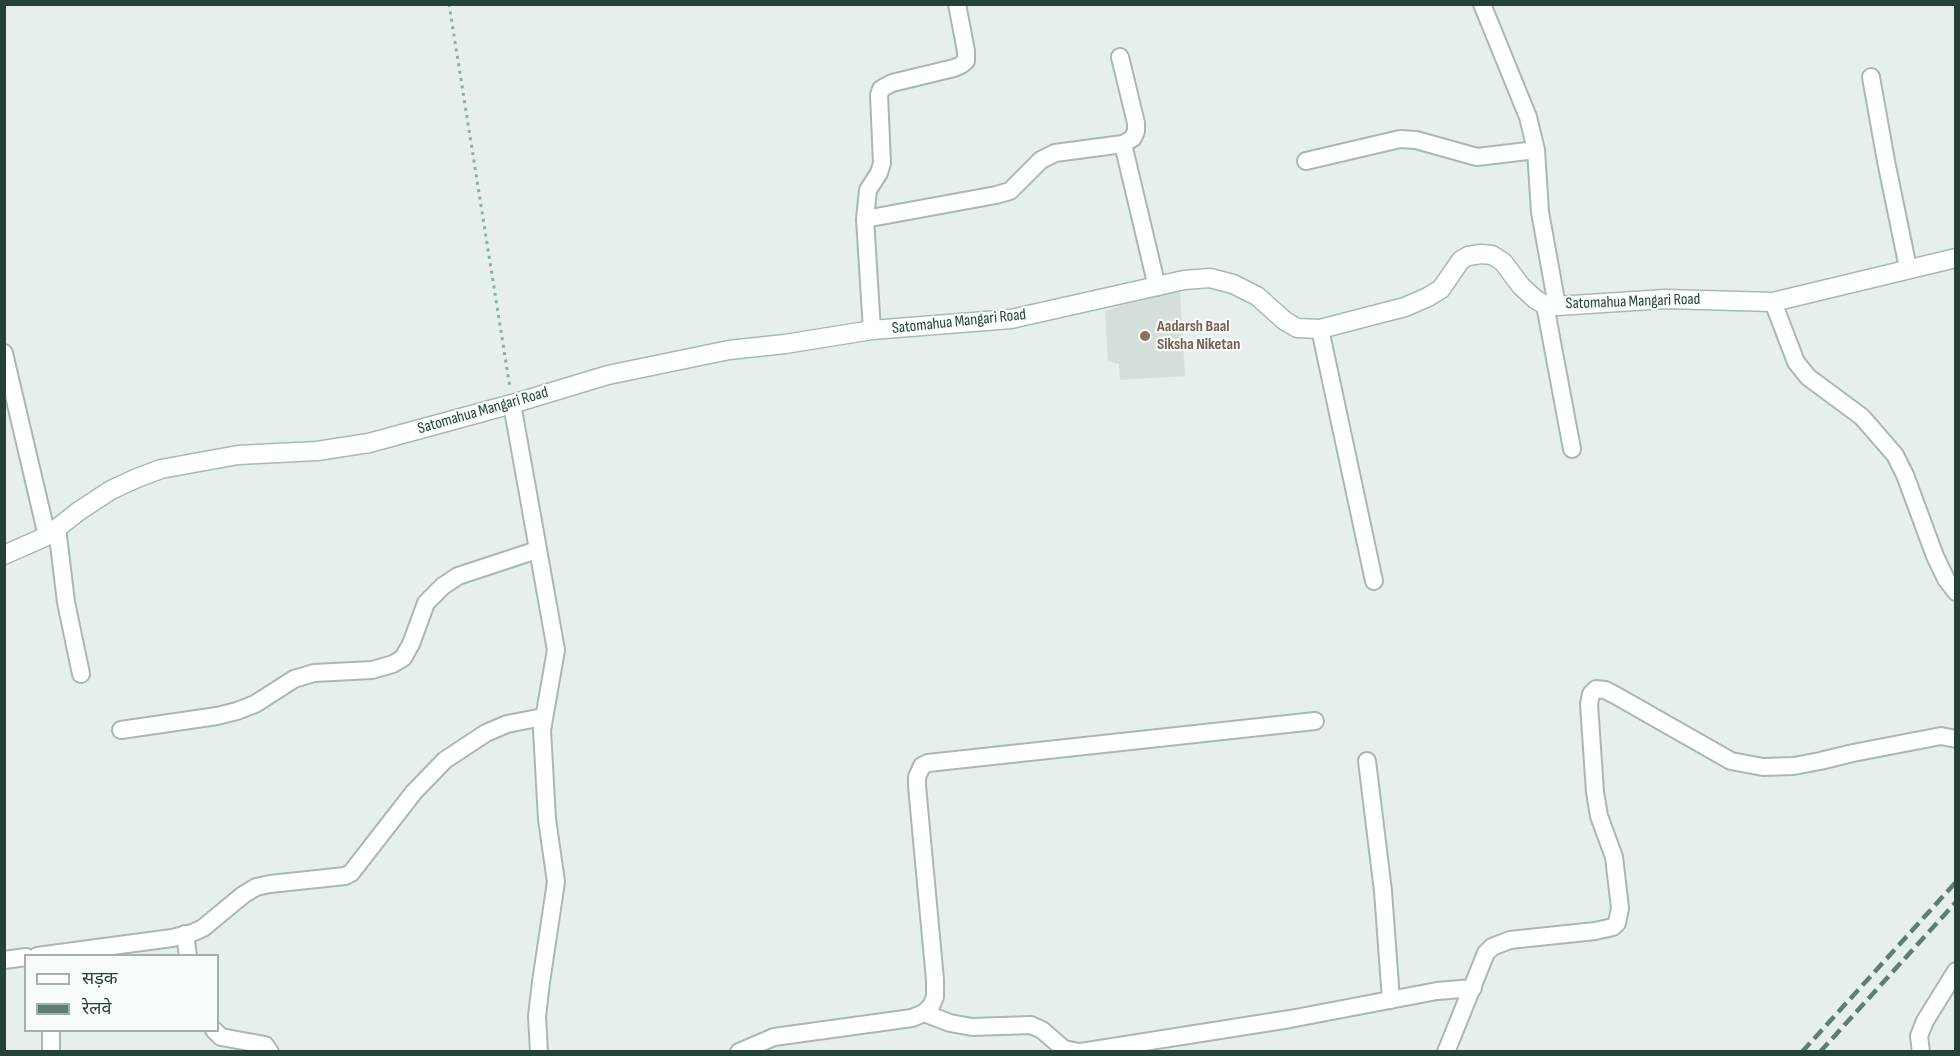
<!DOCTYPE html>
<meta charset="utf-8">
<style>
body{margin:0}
#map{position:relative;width:1960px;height:1056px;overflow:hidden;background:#e6efeb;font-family:"Sofia Sans Condensed","Noto Sans Devanagari",sans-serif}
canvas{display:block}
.frame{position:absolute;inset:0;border:6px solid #24423a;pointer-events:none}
.legend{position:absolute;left:24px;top:954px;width:195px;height:78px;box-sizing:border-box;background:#f7fbf9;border:2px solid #a3b1ad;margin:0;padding:8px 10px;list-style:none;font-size:18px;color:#24423a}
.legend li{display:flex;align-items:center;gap:12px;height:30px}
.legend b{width:30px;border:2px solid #a3b1ad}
</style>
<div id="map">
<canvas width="1960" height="1056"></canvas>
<div class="frame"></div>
<ul class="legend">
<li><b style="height:8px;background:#fff"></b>सड़क</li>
<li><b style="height:8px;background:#5f7d75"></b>रेलवे</li>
</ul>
</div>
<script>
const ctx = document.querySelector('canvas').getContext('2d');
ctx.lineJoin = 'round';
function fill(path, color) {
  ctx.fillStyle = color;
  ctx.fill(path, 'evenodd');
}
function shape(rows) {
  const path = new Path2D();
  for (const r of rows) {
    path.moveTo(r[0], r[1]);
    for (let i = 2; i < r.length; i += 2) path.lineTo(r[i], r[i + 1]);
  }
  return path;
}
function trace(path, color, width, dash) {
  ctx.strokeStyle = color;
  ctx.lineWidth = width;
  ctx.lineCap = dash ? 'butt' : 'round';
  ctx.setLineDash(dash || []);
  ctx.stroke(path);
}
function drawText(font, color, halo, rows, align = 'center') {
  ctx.font = font + ' "Sofia Sans Condensed",sans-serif';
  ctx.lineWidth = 4.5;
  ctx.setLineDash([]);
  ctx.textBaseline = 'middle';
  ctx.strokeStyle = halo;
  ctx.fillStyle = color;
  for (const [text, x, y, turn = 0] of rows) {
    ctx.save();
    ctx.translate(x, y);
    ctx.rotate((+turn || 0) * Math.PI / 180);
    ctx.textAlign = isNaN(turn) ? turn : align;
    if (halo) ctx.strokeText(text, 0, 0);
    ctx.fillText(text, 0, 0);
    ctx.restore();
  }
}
fill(shape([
 [1180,292,1185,376,1120,380,1119,364,1108,361,1105,311,1156,293]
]), '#d4dfda');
const street = shape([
 [1482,4,1528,117,1536,150,1540,212,1557,306],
 [1871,77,1886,161,1908,268],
 [1123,144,1157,287],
 [1306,161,1400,139,1416,140,1477,157,1536,150],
 [865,219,996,195,1010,191,1041,160,1055,153,1123,144,1133,138,1136,131,1136,123,1120,57],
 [1773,302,1796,362,1808,377,1862,417,1895,455,1905,475,1935,556,1946,579,1956,592],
 [1545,305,1572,449],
 [1320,329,1374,581],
 [872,330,865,219,868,190,879,173,882,163,879,95,881,89,892,83,954,68,961,65,966,61,966,51,957,4],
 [4,353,47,536],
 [512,404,556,650,542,730,547,819,556,882,541,982,537,1016,539,1052],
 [57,528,66,602,81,674],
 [121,730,217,716,237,711,255,704,294,679,314,673,372,670,393,664,403,658,411,644,426,603,443,586,458,576,537,550],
 [1367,761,1383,891,1391,1000],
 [185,934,188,956],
 [37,956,172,938,192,933,203,928,243,895,256,887,270,884,345,876,351,873,414,792,445,760,486,733,507,724,543,717],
 [4,960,26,957],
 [924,1013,950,1023,972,1027,1031,1025,1042,1030,1064,1049,1079,1052],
 [51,1030,51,1052],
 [214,1030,221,1037,265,1045,270,1052],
 [739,1052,774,1037,912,1018,924,1013,931,1006,935,997,935,980,917,786,917,777,922,766,928,763,1315,721],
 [1081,1052,1290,1019,1437,991,1473,988],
 [1446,1052,1486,953,1492,947,1510,940,1595,931,1613,927,1617,923,1620,908,1614,857,1599,816,1595,792,1589,704,1591,694,1596,689,1605,690,1615,695,1731,761,1763,767,1794,766,1820,761,1853,753,1941,736,1956,739],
 [1921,1052,1919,1036,1925,1021,1956,971]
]);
const secondary = shape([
 [4,555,47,536,79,511,111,490,137,478,161,469,238,455,317,451,369,443,512,404,608,375,729,350,785,344,872,330,1011,319,1184,280,1210,278,1233,284,1257,296,1285,321,1297,328,1320,329,1405,307,1428,297,1441,289,1461,260,1468,256,1481,254,1492,255,1503,262,1521,286,1535,299,1545,305,1557,306,1666,299,1773,302,1956,258]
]);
trace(street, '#a8b8b2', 20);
trace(secondary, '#a4bbb3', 21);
trace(shape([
 [449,4,510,388]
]), '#86b3a5', 3, [3, 4.5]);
trace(street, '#fff', 16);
trace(secondary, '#fff', 18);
trace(shape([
 [1802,1052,1956,882],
 [1820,1052,1956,902]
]), '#5f7d75', 4.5, [12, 6]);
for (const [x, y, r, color] of [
 [1145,336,6,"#8d6e63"]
]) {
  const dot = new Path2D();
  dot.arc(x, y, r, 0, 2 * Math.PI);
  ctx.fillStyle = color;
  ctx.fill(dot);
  trace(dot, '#f7fbf9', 2);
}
drawText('16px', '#24423a', '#f7fbf9', [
 ["Satomahua Mangari Road",1633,302,-2],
 ["Satomahua Mangari Road",959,322,-6],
 ["Satomahua Mangari Road",483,411,-16]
]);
drawText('bold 16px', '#785e54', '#f7fbf9', [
 ["Aadarsh Baal",1157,327],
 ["Siksha Niketan",1157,345]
], 'left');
</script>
